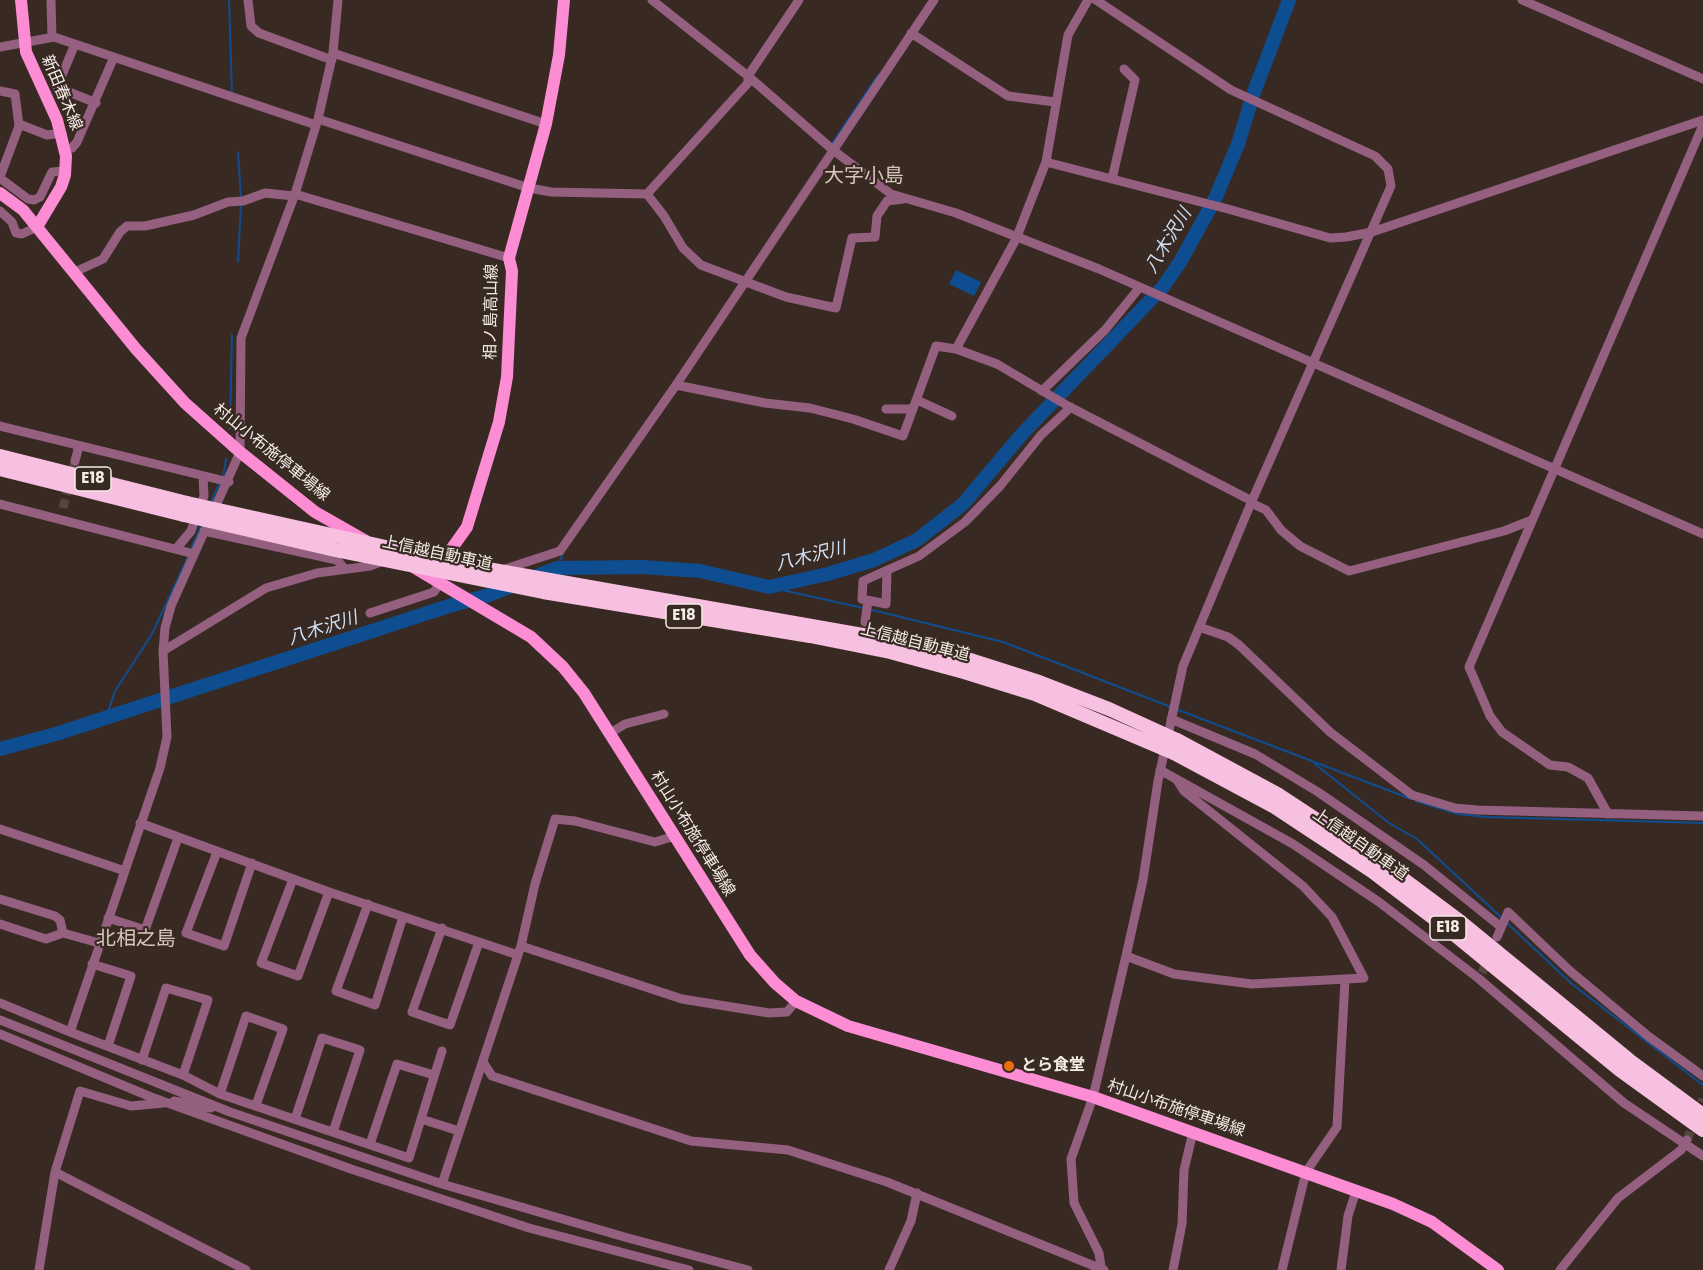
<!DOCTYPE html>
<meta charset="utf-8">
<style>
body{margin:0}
canvas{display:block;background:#382a23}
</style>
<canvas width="1703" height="1270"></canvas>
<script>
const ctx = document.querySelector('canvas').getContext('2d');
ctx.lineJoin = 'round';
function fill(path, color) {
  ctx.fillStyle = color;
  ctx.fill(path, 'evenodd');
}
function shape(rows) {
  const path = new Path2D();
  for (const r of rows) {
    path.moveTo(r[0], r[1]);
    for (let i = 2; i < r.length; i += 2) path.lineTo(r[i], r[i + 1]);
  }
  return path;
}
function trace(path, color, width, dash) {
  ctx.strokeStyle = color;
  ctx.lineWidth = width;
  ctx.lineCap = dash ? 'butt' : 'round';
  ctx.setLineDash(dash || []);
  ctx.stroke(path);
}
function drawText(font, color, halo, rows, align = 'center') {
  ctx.font = font + ' Poppins,"Noto Sans JP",sans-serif';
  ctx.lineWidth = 4.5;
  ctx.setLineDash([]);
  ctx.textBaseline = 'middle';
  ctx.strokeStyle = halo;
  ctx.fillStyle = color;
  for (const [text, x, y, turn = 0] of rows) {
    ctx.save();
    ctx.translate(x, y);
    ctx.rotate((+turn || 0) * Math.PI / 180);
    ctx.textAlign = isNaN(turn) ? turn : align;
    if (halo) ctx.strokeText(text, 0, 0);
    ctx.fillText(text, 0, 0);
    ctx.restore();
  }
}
fill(shape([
 [956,270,981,282,974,296,949,284]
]), '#0e4d90');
trace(shape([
 [229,0,232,93],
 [831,145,878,75],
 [238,152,241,198],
 [238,262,241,203],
 [230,429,232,335],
 [223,477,226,459],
 [211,502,220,482],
 [190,551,202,524],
 [557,568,563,554],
 [769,587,863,608],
 [868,609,1003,642,1171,707],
 [1176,709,1411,799],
 [106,718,115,691,152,634,188,557],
 [1315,764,1389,823,1417,839,1502,918],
 [1416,801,1458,814,1487,817,1703,823],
 [1506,922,1572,984,1703,1085]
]), '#0e4d90', 2);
trace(shape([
 [0,749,56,734,449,606,489,595,557,568,642,567,700,571,769,587,828,574,874,560,917,540,963,504,1022,434,1163,287,1180,262,1215,199,1238,144,1254,92,1289,0]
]), '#0e4d90', 14);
trace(shape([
 [63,508,75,461],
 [1482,973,1488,958],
 [1687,1140,1703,1099]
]), '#544740', 9, [9, 4.5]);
trace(shape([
 [51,0,52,37],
 [248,0,251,26,259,33,332,60],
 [338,0,333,53,318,119,295,194,241,338,240,452,171,606,165,628,163,651,167,737,160,768,70,1032,183,1075,220,1094,409,1158,442,1051],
 [652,0,748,76,833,150,891,194,956,213,1099,269,1703,534],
 [1096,0,1231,90,1375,156,1388,169,1391,186,1251,503,1183,666,1158,781,1143,880,1126,956,1093,1097,1071,1159,1074,1203,1099,1253,1101,1267],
 [1522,0,1703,79],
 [911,33,1008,96,1055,102],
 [75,44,57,87,96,103],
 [0,47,54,37,316,125],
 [333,53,546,124],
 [0,91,15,94,19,126,0,177],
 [318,119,529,188,551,192,647,194,748,83,748,76,799,0],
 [19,124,47,135,62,133],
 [65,150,72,148,77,142,114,57],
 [1046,162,1228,209,1330,238,1346,237,1372,232,1703,120],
 [0,178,28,199,34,200,40,197,52,172,66,171],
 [1112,179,1135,80,1124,69],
 [295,194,509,258],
 [647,194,664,216,683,248,701,265,786,297,836,308,852,238,875,237,877,216,887,201,903,199],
 [0,211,12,222,16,233,22,234,37,227],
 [75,272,103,259,120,232,127,226,145,226,194,215,228,202,243,201,265,193,294,196],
 [956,349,1016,239,1046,162,1068,35,1088,0],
 [676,385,765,403,810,408,853,419,903,436,936,346,956,349,997,364,1068,406,1252,501],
 [1042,391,1105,330,1140,287],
 [917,400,952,416],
 [886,409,913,409],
 [0,426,229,482],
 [75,461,79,446],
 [1251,503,1266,510,1281,530,1300,546,1349,571,1504,531,1532,520],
 [0,504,194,554],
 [204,531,337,560,345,569],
 [176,549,191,531,204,496,203,476],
 [502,570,560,551,676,385,934,0],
 [887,571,886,604,862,599,863,581,919,556,965,522,1000,486,1041,435,1071,407],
 [370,613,434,592,440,583],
 [865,622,868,601],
 [1199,627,1228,637,1239,645,1330,732,1412,795,1455,808,1477,810,1703,816],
 [163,651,266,588,317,573,370,566,383,561],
 [1171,719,1255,754,1318,792,1424,865,1501,927],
 [609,734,625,724,664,714],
 [1160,770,1293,844,1379,902,1478,978,1624,1103,1703,1156],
 [1608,814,1588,778,1568,767,1550,765,1502,732,1490,716,1469,667,1703,125],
 [140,823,329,892,518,955],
 [0,829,125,871],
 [217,852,186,933,224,946,252,863],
 [293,879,261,963,298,976,329,892],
 [0,899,55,916,60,920,63,933],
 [368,904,336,991,375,1005,403,917],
 [108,918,145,930,178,838],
 [0,924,46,939,63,933,99,943],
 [442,928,412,1012,450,1025,479,942],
 [1497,937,1508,912,1570,971,1648,1036,1703,1076],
 [521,946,682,999,769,1013,787,1012,796,1001],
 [1126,956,1174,974,1252,984,1364,978,1332,917,1303,886,1184,791,1177,780],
 [92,964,131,976,108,1046],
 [0,1003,70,1032],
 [0,1020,230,1112,442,1184,628,1238,748,1270],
 [0,1034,151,1097,351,1169,529,1228,689,1270],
 [142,1060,166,988,208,1000,183,1075],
 [483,1062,492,1076,691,1141,788,1150,887,1182,1104,1270],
 [220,1094,246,1016,283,1029,256,1105],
 [174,1101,211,1108],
 [295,1119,322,1038,360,1050,333,1132],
 [421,1119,459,1131],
 [370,1144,397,1064,434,1075],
 [55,1172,246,1270],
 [442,1184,521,946,535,884,555,819,575,821,655,842,675,836],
 [39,1270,55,1172,80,1091,131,1106,164,1103],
 [889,1270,911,1221,917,1193],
 [1173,1270,1182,1224,1184,1170,1193,1132],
 [1282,1270,1306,1172,1337,1127,1345,980],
 [1341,1270,1348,1216,1356,1191],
 [1560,1270,1618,1198,1681,1150,1687,1140]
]), '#955f80', 9);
trace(shape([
 [21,0,26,52,57,120,66,156,65,175,61,187,37,227],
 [0,193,23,210,136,349,185,403,240,452,315,512,366,541],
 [440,565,467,527,499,422,507,377,512,271,509,258,546,124,559,55,564,0],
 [415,568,531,637,563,667,584,693,750,955,775,983,796,1001,848,1026,1093,1097,1393,1204,1432,1222,1498,1270]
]), '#fc8cd3', 12);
trace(shape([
 [0,456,187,503],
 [0,469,184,515],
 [1177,740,1279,795,1378,860,1457,919,1629,1060,1703,1115],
 [1174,753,1273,806,1373,872,1449,930,1620,1070,1703,1130]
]), '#f7c0e1', 14);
trace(shape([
 [187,503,476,567,891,640,967,659,1039,682,1109,709,1177,740],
 [184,515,335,550,543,592,810,636,890,652,964,672,1035,694,1174,753]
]), '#f7c0e1', 14);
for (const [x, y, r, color] of [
 [1009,1066,6,"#e8710a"]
]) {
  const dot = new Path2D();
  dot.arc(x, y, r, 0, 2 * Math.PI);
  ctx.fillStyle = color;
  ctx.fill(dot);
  trace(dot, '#382a23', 2);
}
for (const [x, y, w] of [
 [93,479,36],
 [684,616,36],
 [1448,928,36]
]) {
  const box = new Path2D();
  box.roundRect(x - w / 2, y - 12, w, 24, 4.5);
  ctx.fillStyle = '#382a23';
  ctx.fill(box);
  trace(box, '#f5ece6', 1.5);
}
drawText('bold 15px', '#f5ece6', null, [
 ["E18",93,479],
 ["E18",684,616],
 ["E18",1448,928]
]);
drawText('16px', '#f5ece6', '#382a23', [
 ["新田春木線",61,93,67],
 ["相ノ島高山線",492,312,-89],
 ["村山小布施停車場線",271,453,39],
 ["上信越自動車道",437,554,12],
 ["上信越自動車道",915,643,14],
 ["村山小布施停車場線",692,834,58],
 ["上信越自動車道",1360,845,35],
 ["村山小布施停車場線",1176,1109,19]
]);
drawText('bold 16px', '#f5ece6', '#382a23', [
 ["とら食堂",1021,1066]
], 'left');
drawText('italic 18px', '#cfdef2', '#382a23', [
 ["八木沢川",1169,241,-59],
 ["八木沢川",811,557,-14],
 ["八木沢川",323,629,-18]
]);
drawText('20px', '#d8c6bc', '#382a23', [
 ["大字小島",864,177],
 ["北相之島",136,940]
]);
</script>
